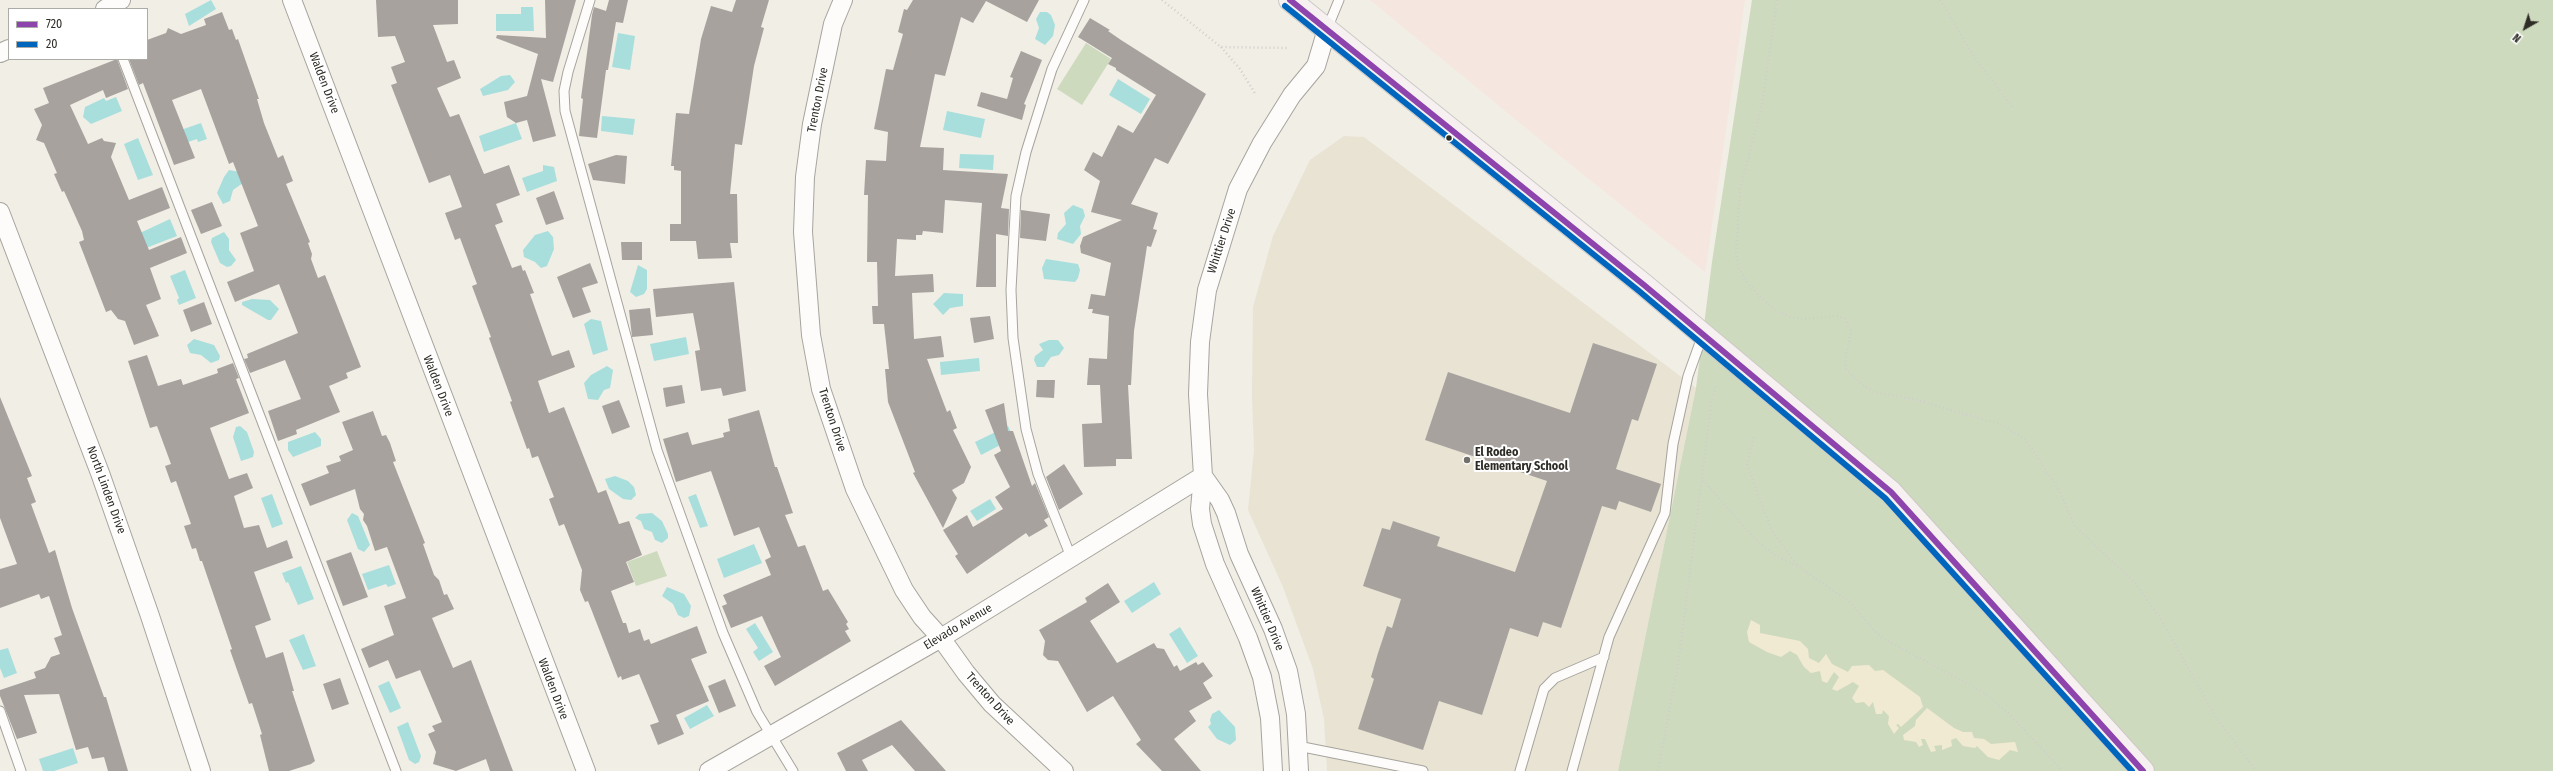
<!DOCTYPE html>
<style>
body{margin:0}
#map{position:relative;width:2553px;height:771px;overflow:hidden;background:#f1eee5;font-family:"Fira Sans Condensed",sans-serif}
canvas{display:block}
.legend{position:absolute;left:8px;top:8px;width:140px;height:52px;box-sizing:border-box;background:#fff;border:1px solid #ababa8;margin:0;padding:5px 7px;list-style:none;font-size:12px;color:#2e2c26}
.legend li{display:flex;align-items:center;gap:8px;height:20px}
.legend b{width:20px;border:1px solid #ababa8}
.north{position:absolute;left:2505px;top:8px;width:40px;height:40px;-webkit-text-stroke:3px #fff;paint-order:stroke;rotate:219deg;font-size:11px;font-weight:700;line-height:16px;text-align:center;color:#2e2c26}
.north::after{content:'';display:block;margin:auto;width:14px;height:18px;background:#2e2c26;clip-path:polygon(50% 0,100% 100%,50% 72%,0 100%)}
</style>
<div id="map">
<canvas width="2553" height="771"></canvas>
<ul class="legend">
<li><b style="height:5px;background:#8e44ad"></b>720</li>
<li><b style="height:5px;background:#0065bd"></b>20</li>
</ul>
<div class="north">N</div>
</div>
<script>
const ctx = document.querySelector('canvas').getContext('2d');
ctx.lineJoin = 'round';
function fill(path, color) {
  ctx.fillStyle = color;
  ctx.fill(path, 'evenodd');
}
function shape(rows) {
  const path = new Path2D();
  for (const r of rows) {
    path.moveTo(r[0], r[1]);
    for (let i = 2; i < r.length; i += 2) path.lineTo(r[i], r[i + 1]);
  }
  return path;
}
function trace(path, color, width, dash) {
  ctx.strokeStyle = color;
  ctx.lineWidth = width;
  ctx.lineCap = dash ? 'butt' : 'round';
  ctx.setLineDash(dash || []);
  ctx.stroke(path);
}
function drawText(font, color, halo, rows, align = 'center') {
  ctx.font = font + ' "Fira Sans Condensed",sans-serif';
  ctx.lineWidth = 4;
  ctx.setLineDash([]);
  ctx.textBaseline = 'middle';
  ctx.strokeStyle = halo;
  ctx.fillStyle = color;
  for (const [text, x, y, turn = 0] of rows) {
    ctx.save();
    ctx.translate(x, y);
    ctx.rotate((+turn || 0) * Math.PI / 180);
    ctx.textAlign = isNaN(turn) ? turn : align;
    if (halo) ctx.strokeText(text, 0, 0);
    ctx.fillText(text, 0, 0);
    ctx.restore();
  }
}
fill(shape([
 [1370,0,1745,0,1705,272,1559,155]
]), '#f6e6e0');
fill(shape([
 [1344,136,1364,137,1696,388,1618,771,1327,771,1324,719,1313,669,1283,587,1248,510,1254,450,1252,397,1253,307,1273,236,1310,160]
]), '#e8e3d3');
fill(shape([
 [1752,0,2553,0,2553,771,1618,771,1696,388,1712,262],
 [1086,43,1111,59,1082,105,1057,89],
 [657,551,667,576,636,586,627,562]
]), '#cedabe');
fill(shape([
 [1751,620,1760,625,1760,633,1800,641,1808,649,1809,658,1819,663,1826,654,1832,664,1848,672,1852,666,1869,665,1875,671,1883,670,1920,697,1923,707,1901,727,1898,724,1896,725,1899,728,1894,734,1888,724,1889,716,1883,710,1882,714,1876,714,1873,702,1869,707,1864,702,1856,703,1852,698,1859,686,1853,682,1837,691,1832,689,1839,677,1834,672,1827,683,1822,681,1820,671,1811,673,1804,667,1797,655,1790,651,1781,657,1767,652,1749,642,1747,632],
 [1927,708,1954,728,1963,732,1972,732,1974,738,1984,739,1991,744,2015,742,2018,752,2010,750,1999,760,1988,757,1977,746,1975,748,1963,746,1956,738,1951,740,1952,746,1942,750,1942,745,1934,746,1936,751,1931,752,1925,739,1921,739,1923,745,1919,747,1916,742,1904,740,1903,735,1915,726,1916,720]
]), '#f1ead2');
fill(shape([
 [211,0,216,9,189,26,185,14],
 [521,7,533,7,534,31,496,31,496,14,521,14],
 [1040,12,1047,12,1051,15,1055,25,1053,36,1045,45,1035,39,1039,28,1036,19],
 [618,33,635,36,630,70,612,67],
 [510,75,515,82,508,90,483,96,480,89,501,76],
 [1118,79,1150,99,1141,114,1109,95],
 [116,97,122,111,91,124,83,117,85,107,104,98,106,101],
 [947,111,985,119,981,138,943,130],
 [602,116,635,119,633,135,601,131],
 [201,123,207,139,198,142,197,139,179,145,175,132],
 [516,123,522,139,484,152,479,136],
 [138,138,153,175,138,180,124,144],
 [960,154,994,155,993,170,959,168],
 [543,165,554,167,557,181,527,192,522,178,543,171],
 [229,170,240,172,243,183,233,190,230,201,223,204,217,193,224,177],
 [1073,205,1083,209,1085,216,1080,226,1081,234,1073,244,1057,239,1058,233,1066,224,1064,213],
 [170,219,177,236,146,248,140,233],
 [548,231,553,237,554,249,547,266,541,268,535,262,524,257,523,250,535,235],
 [224,232,229,239,229,250,236,260,231,266,227,267,220,263,211,242,212,238],
 [1046,259,1078,264,1080,270,1078,278,1075,282,1044,279,1042,268],
 [638,265,647,270,647,289,644,294,636,297,630,292],
 [185,270,196,298,179,305,177,300,179,298,170,276],
 [944,293,963,294,963,306,950,308,943,315,933,304],
 [252,299,270,300,279,309,271,320,268,320,242,305,242,302],
 [591,319,601,321,608,350,593,355,584,324],
 [686,337,689,354,654,361,650,344],
 [194,339,214,345,220,356,219,360,211,363,201,355,190,353,187,345],
 [1049,340,1058,340,1064,348,1059,355,1051,357,1044,367,1037,367,1034,360,1035,356,1043,350,1039,344],
 [979,358,980,371,941,375,940,362],
 [607,366,613,370,610,388,604,390,598,400,588,399,584,383,591,375],
 [240,426,247,432,254,452,253,457,241,461,233,437,236,427],
 [1008,426,1014,438,981,455,975,442],
 [315,432,321,439,321,446,293,457,288,450,288,442],
 [615,476,628,481,634,487,636,495,631,500,623,499,609,489,605,479],
 [272,494,283,524,272,528,261,498],
 [696,494,708,526,700,528,688,497],
 [990,499,996,509,977,521,970,511],
 [352,513,358,516,370,545,364,552,358,549,347,520],
 [652,513,662,521,668,534,668,538,662,543,655,540,652,532,644,529,641,521,635,518,639,514],
 [754,544,762,563,724,578,717,559],
 [389,565,396,584,388,587,386,584,368,590,362,574],
 [301,566,314,599,298,605,288,582,286,583,282,573],
 [1154,582,1161,594,1132,613,1124,601],
 [667,587,684,594,691,606,689,616,684,618,678,615,673,604,662,596],
 [755,623,773,652,759,661,753,652,758,648,746,629],
 [1180,627,1198,656,1187,663,1169,634],
 [304,634,316,666,303,670,289,640],
 [8,648,17,673,4,678,0,668,0,650],
 [389,681,401,708,390,713,378,686],
 [707,705,714,716,690,729,684,718],
 [1219,710,1235,727,1236,740,1230,745,1217,739,1208,727,1211,724,1210,720,1212,714],
 [408,722,421,756,419,762,415,764,409,760,397,727],
 [73,748,78,763,54,771,43,771,39,759]
]), '#a8dfdd');
fill(shape([
 [376,0,458,0,458,24,433,25,447,62,454,60,461,78,437,88,450,117,459,114,484,174,509,165,520,195,496,204,503,222,495,225,512,268,521,265,523,271,525,270,534,293,530,294,552,356,569,350,575,367,538,381,549,413,564,407,598,493,606,490,619,524,629,521,642,555,626,562,634,582,611,591,623,623,626,623,629,633,640,629,644,641,649,639,651,644,697,626,707,653,691,659,709,701,676,715,684,734,658,745,650,725,659,722,639,674,622,680,621,676,618,678,588,601,585,602,580,590,582,570,564,524,559,526,549,499,554,497,538,456,532,458,529,448,527,449,510,402,512,401,489,338,491,337,472,286,477,284,460,238,455,240,445,213,462,207,450,175,429,183,391,85,397,83,391,67,405,62,395,36,378,37],
 [545,0,576,0,553,82,541,79,556,136,533,142,527,120,516,123,507,117,504,102,527,96,538,54,496,38,497,35,546,38],
 [609,0,628,0,623,23,616,22,608,70,606,70,597,138,579,136,583,99,581,98,592,15,594,7,606,11],
 [736,0,769,0,761,27,764,28,754,66,742,145,735,144,730,194,737,194,738,243,730,243,732,258,698,259,696,241,670,241,670,224,681,224,681,171,674,170,674,166,671,166,676,113,689,114,701,39,711,6,732,12],
 [913,0,1039,0,1027,22,986,1,973,23,961,17,945,76,935,74,920,147,944,148,943,170,1008,174,1001,208,1009,209,1008,236,996,234,996,287,976,287,982,203,945,200,943,233,923,231,922,235,916,235,916,240,897,239,895,276,933,274,934,292,912,293,914,339,941,336,944,357,927,359,947,412,950,410,957,428,953,430,971,467,964,483,952,490,957,498,943,528,913,473,915,472,888,402,885,369,889,369,884,324,873,324,872,306,878,306,877,262,867,262,868,195,864,195,866,160,886,161,888,132,874,129,886,69,893,70,903,34,898,32,904,9,907,10],
 [222,12,229,30,232,29,236,40,238,39,259,99,257,99,264,123,278,158,283,155,293,181,286,184,310,242,308,243,312,254,311,259,318,278,325,275,361,367,346,373,348,378,329,386,340,412,296,430,297,434,278,441,268,411,301,399,285,360,250,373,244,359,248,358,247,354,298,333,279,284,235,302,227,282,254,271,240,233,258,226,233,162,229,164,201,89,172,100,195,158,174,165,143,83,139,85,129,59,147,59,147,40,166,33,168,28,181,34,206,25,204,19],
 [1090,18,1110,30,1108,31,1121,40,1206,94,1168,164,1155,158,1131,204,1158,213,1153,229,1157,230,1151,247,1147,246,1134,331,1131,385,1128,385,1132,459,1116,459,1116,466,1084,467,1082,424,1102,423,1100,385,1087,385,1089,358,1107,359,1109,316,1092,313,1093,309,1088,309,1091,294,1105,296,1111,263,1081,253,1080,246,1083,237,1122,220,1091,212,1100,181,1084,170,1093,152,1102,157,1118,125,1133,133,1156,95,1116,70,1116,68,1108,64,1112,58,1078,37],
 [1021,51,1042,60,1024,104,1026,105,1022,120,977,106,981,92,1007,99,1013,78,1010,77],
 [117,59,128,89,106,98,103,90,70,105,88,144,102,138,104,141,116,143,111,157,129,200,162,187,170,208,137,221,149,250,181,237,187,253,150,268,161,299,146,305,159,336,134,345,125,321,118,319,111,310,106,312,79,242,84,240,82,231,64,191,62,192,54,174,57,173,44,143,36,140,42,125,34,109,49,103,43,88],
 [616,155,627,156,625,184,593,180,588,164],
 [554,191,564,219,546,225,536,198],
 [212,202,222,226,201,234,191,210],
 [1021,210,1050,214,1046,241,1020,238],
 [621,242,642,242,642,260,622,260],
 [590,263,598,283,582,288,591,312,573,318,557,277],
 [734,282,746,391,723,396,721,388,701,391,695,351,700,350,693,313,656,317,653,289],
 [204,302,212,324,191,332,183,310],
 [650,308,653,335,632,337,629,310],
 [990,316,994,339,974,343,970,318],
 [1593,343,1657,364,1638,421,1632,419,1616,469,1661,484,1651,512,1619,501,1616,510,1602,506,1561,628,1543,622,1538,637,1510,628,1482,715,1439,701,1423,750,1358,729,1374,679,1371,677,1378,653,1387,626,1392,628,1401,599,1363,586,1382,528,1390,530,1393,521,1440,537,1437,546,1515,572,1547,481,1425,440,1448,372,1570,413],
 [147,355,158,386,181,379,183,385,218,373,217,369,233,363,239,378,236,379,249,413,210,428,229,479,247,473,253,488,234,496,244,528,259,525,267,548,287,540,293,558,254,572,271,620,255,626,266,658,283,652,294,691,292,691,315,761,311,764,289,771,269,771,260,735,262,734,252,703,249,704,230,650,232,649,202,561,200,561,196,548,192,549,184,526,191,524,176,481,171,483,165,466,171,464,157,426,150,428,128,361],
 [1037,380,1055,380,1054,398,1036,397],
 [682,385,685,403,666,407,663,388],
 [0,397,32,476,27,478,36,502,31,504,49,553,55,550,72,608,104,697,106,697,128,771,108,771,104,757,92,759,88,747,76,750,59,694,24,695,37,733,17,739,0,696,0,690,36,678,34,672,45,668,51,657,60,654,54,638,62,635,49,596,41,599,39,594,0,608,0,569,17,564,0,518],
 [619,400,630,427,612,434,602,406],
 [1004,403,1008,431,1013,431,1032,486,1035,483,1049,517,1044,520,1048,526,1029,537,1026,533,967,574,955,556,958,554,943,530,967,515,973,527,1003,509,995,497,1010,487,994,455,1001,451,985,410],
 [759,410,775,467,777,467,793,513,785,515,798,547,805,545,823,591,828,589,848,622,846,624,849,629,845,631,851,641,775,686,764,666,781,657,762,616,731,628,722,606,727,604,723,595,771,575,765,560,771,557,759,527,734,536,711,471,676,482,663,439,688,432,692,445,724,437,723,433,730,431,728,419],
 [373,411,382,436,386,435,390,443,396,461,393,462,425,543,423,544,434,575,439,580,444,595,447,594,454,609,432,618,453,668,471,660,513,771,490,771,486,759,456,771,433,764,436,752,428,734,435,731,432,726,442,722,420,670,396,679,388,660,369,668,361,649,394,635,384,606,406,598,387,547,375,551,367,526,363,520,364,514,360,509,355,489,310,506,301,484,329,473,326,466,341,461,339,456,353,450,342,422],
 [1064,464,1083,494,1059,510,1046,477],
 [351,552,368,597,343,606,326,561],
 [1108,583,1120,602,1090,621,1117,663,1154,643,1157,648,1164,649,1174,667,1177,665,1180,671,1196,662,1198,665,1203,662,1213,676,1203,683,1212,698,1189,711,1196,721,1174,739,1201,771,1162,771,1136,744,1141,740,1113,696,1087,712,1058,661,1048,660,1043,655,1045,641,1039,630,1087,602,1085,598],
 [340,678,349,704,332,710,323,684],
 [725,679,736,706,719,713,708,686],
 [901,720,946,771,915,771,892,745,862,760,868,771,846,771,837,753]
]), '#a7a29e');
const service = shape([
 [590,0,568,72,564,91,565,111,657,450,723,633,757,712,793,771],
 [1327,29,1339,0],
 [123,59,396,771],
 [1071,557,1038,474,1026,429,1013,338,1011,290,1016,196,1026,152,1052,69,1084,0],
 [0,711,21,771],
 [1298,746,1423,771],
 [1520,771,1544,689,1555,678,1604,657],
 [1572,771,1609,637,1665,513,1673,444,1688,376,1703,334]
]);
const minor = shape([
 [292,0,586,771],
 [843,0,833,24,812,124,805,177,803,232,811,335,821,389,855,489,904,590,922,617,941,638,966,673,992,704,1064,771],
 [105,9,121,0],
 [0,53,9,49],
 [0,212,100,473,150,616,201,771],
 [1203,476,1220,500,1226,513,1239,554,1273,629,1288,671,1296,714,1299,771],
 [709,771,941,638,1203,476],
 [1273,771,1270,718,1262,677,1248,638,1215,564,1202,524,1200,509,1203,476,1198,394,1200,342,1207,290,1238,189,1262,143,1292,95,1316,66,1327,29]
]);
const primary = shape([
 [1290,0,1644,285,1891,492,2143,771]
]);
trace(service, '#a6a49d', 11);
trace(minor, '#a6a49d', 20);
trace(primary, '#cccac6', 24);
trace(shape([
 [1162,0,1221,47,1287,48],
 [1777,0,1762,104,1740,189,1736,255,1739,268,1745,280,1762,299,1777,311,1790,317,1802,319,1837,316,1845,319,1851,332,1845,359,1846,369,1861,384,1874,392,1912,399,2003,425,2026,440,2060,492,2074,525,2135,583,2159,616,2215,716,2256,771],
 [1940,0,1975,58,2013,108],
 [1221,47,1240,69,1256,95],
 [1754,437,1747,465,1772,531,1799,567],
 [1703,480,1755,539,1775,555,1799,567,1851,603,1873,630,1884,639,1981,691,2008,713,2063,771],
 [1658,771,1678,664,1712,399,1716,387]
]), '#cfcecb', 2.5, [1, 3]);
trace(service, '#fdfcfb', 9);
trace(minor, '#fdfcfb', 18);
trace(primary, '#f6f1f0', 22);
trace(shape([
 [1290,0,1644,285,1891,492,2143,771]
]), '#8e44ad', 6);
trace(shape([
 [1285,6,1639,291,1885,498,2132,771]
]), '#0065bd', 6);
for (const [x, y, r, color] of [
 [1449,138,3.5,"#2e2c26"],
 [1467,460,4,"#727069"]
]) {
  const dot = new Path2D();
  dot.arc(x, y, r, 0, 2 * Math.PI);
  ctx.fillStyle = color;
  ctx.fill(dot);
  trace(dot, '#fff', 1.5);
}
drawText('12px', '#2e2c26', '#fff', [
 ["Walden Drive",324,83,69],
 ["Trenton Drive",818,100,-79],
 ["Whittier Drive",1222,241,-72],
 ["Walden Drive",438,386,69],
 ["Trenton Drive",832,420,72],
 ["North Linden Drive",106,490,70],
 ["Whittier Drive",1267,619,67],
 ["Elevado Avenue",958,627,-31],
 ["Walden Drive",553,689,69],
 ["Trenton Drive",990,699,48]
]);
drawText('bold 12px', '#2e2c26', '#fff', [
 ["El Rodeo",1475,453],
 ["Elementary School",1475,467]
], 'left');
</script>
